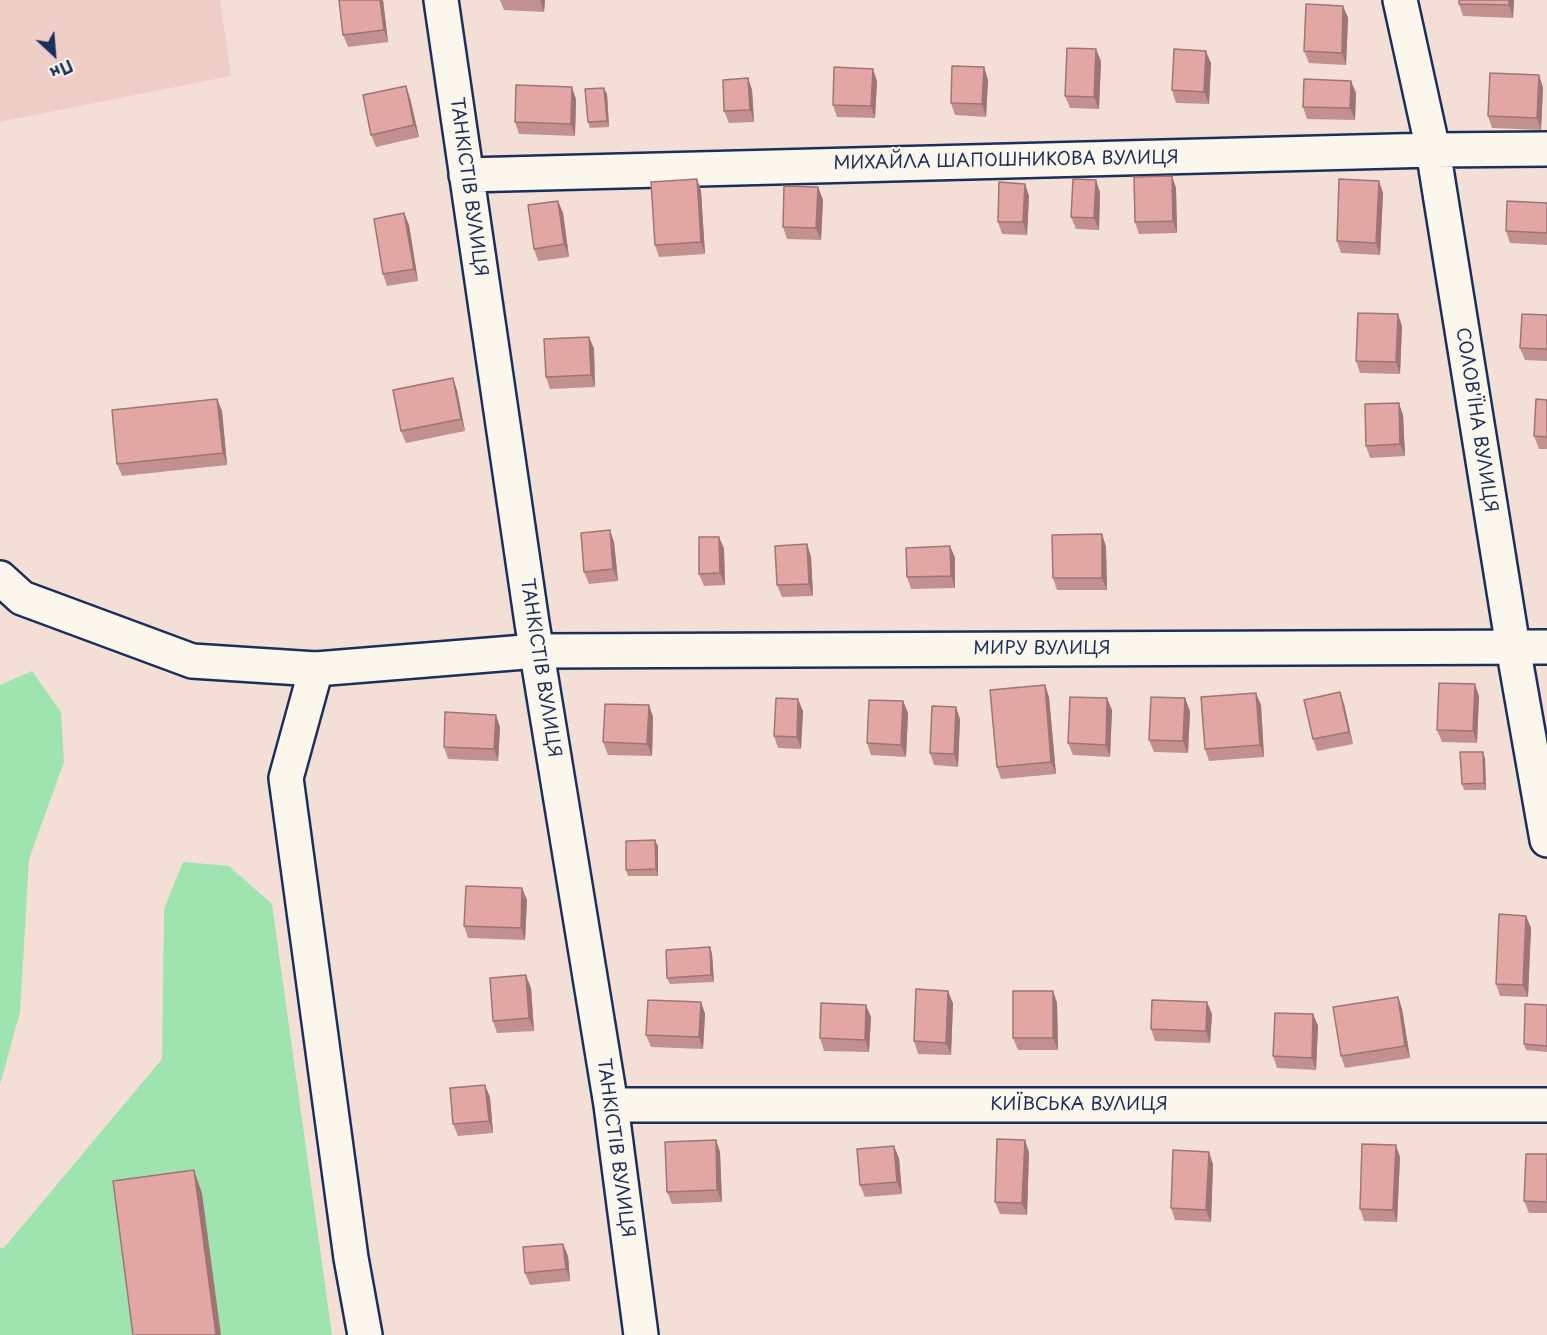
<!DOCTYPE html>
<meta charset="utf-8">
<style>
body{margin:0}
#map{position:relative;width:1547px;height:1335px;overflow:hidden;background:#f4dfd7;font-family:"Playpen Sans",sans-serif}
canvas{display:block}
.north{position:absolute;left:24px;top:24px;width:60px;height:60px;-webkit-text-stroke:4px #fbf7ec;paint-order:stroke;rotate:154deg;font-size:16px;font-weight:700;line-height:24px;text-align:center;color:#1b2f5e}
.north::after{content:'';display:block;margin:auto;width:21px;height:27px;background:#1b2f5e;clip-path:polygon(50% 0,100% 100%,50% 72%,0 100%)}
</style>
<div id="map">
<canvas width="1547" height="1335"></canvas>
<div class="north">Пн</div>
</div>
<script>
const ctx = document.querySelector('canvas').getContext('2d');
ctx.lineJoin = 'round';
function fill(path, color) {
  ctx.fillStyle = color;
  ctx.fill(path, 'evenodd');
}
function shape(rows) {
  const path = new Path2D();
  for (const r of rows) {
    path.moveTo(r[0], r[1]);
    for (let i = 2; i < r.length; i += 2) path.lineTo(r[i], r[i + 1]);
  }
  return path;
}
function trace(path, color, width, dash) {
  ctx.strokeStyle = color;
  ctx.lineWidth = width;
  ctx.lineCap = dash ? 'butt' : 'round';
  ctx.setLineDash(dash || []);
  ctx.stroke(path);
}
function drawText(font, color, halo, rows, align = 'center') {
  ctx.font = font + ' "Playpen Sans",sans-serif';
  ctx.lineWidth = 4.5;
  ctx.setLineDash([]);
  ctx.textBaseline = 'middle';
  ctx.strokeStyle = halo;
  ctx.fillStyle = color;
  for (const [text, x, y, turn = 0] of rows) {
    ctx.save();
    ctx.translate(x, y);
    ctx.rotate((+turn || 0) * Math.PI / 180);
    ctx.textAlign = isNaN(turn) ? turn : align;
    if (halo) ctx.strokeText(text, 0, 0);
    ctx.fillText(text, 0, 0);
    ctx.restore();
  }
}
fill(shape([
 [0,0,220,0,231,76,0,122]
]), '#efcec8');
fill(shape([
 [32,671,61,712,64,762,29,859,20,1012,0,1085,0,685],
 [183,862,229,866,272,904,332,1335,0,1335,0,1247,3,1249,162,1059,164,909]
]), '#9fe3af');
const minor = shape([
 [441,0,532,623,611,1105,641,1335],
 [1400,0,1433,150,1513,647,1547,840],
 [466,175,1433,150,1547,149],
 [316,669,286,778,351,1258,365,1335],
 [611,1105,1547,1105]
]);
const major = shape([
 [0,578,22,598,192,661,316,669,537,651,1547,647]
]);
trace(minor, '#1b2f5e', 38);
trace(major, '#1b2f5e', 38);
trace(minor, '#fbf7ec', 33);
trace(major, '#fbf7ec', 33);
fill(shape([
 [383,0,388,42,348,47,343,35],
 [500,0,545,0,544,12,504,10],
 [1459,0,1514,0,1513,18,1463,16,1459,4],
 [1343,6,1348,18,1346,65,1309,63,1304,51],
 [1101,61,1099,109,1070,108,1065,96],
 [1211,63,1209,104,1176,103,1172,90],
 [984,67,988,80,986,117,955,115,951,103],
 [748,78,752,90,754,122,729,123,724,111],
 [877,81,875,118,837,117,833,105],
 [1543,87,1541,130,1492,128,1488,116],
 [1356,93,1355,120,1307,119,1303,107],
 [607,94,609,127,590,128,588,122],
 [410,98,419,137,376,147,371,135],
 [576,99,575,136,519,134,515,122],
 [1172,176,1176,188,1177,233,1139,234,1135,222],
 [697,179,701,191,705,254,659,257,655,245],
 [1025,184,1029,196,1027,235,1002,234,998,222],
 [818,187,823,200,821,240,787,239,783,227],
 [1100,192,1099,230,1076,229,1071,217],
 [1383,193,1380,255,1341,253,1337,241],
 [558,201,563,213,569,257,538,261,534,249],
 [1547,203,1547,245,1510,243,1506,231],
 [404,213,409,225,418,281,387,286,383,274],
 [1547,315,1547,361,1525,360,1520,348],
 [1402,326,1400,374,1360,373,1356,361],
 [589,337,594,349,595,387,550,389,546,377],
 [457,390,465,431,406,443,401,431],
 [217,399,222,411,227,465,122,476,117,464],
 [1547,400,1547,449,1539,449,1534,436],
 [1403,415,1405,456,1370,458,1366,446],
 [1102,534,1106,547,1107,590,1057,590,1053,578],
 [719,537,724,549,725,585,704,586,699,574],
 [614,542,618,581,589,584,584,572],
 [807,544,811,557,813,596,782,597,777,585],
 [950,546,955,558,955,588,911,589,907,577],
 [1045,685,1049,697,1056,774,1001,779,997,767],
 [1479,696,1477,743,1442,742,1437,730],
 [903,701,908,713,906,757,871,755,867,743],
 [1344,704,1353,744,1317,751,1313,739],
 [649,705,653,717,652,756,608,755,603,742],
 [1261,705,1264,757,1209,761,1205,749],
 [1112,710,1110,757,1073,755,1068,743],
 [803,711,801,749,778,748,774,736],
 [1190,711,1188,753,1154,752,1149,740],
 [960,719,958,767,934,765,930,753],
 [500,727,498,761,448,759,444,747],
 [1485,758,1486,790,1464,790,1462,784],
 [658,846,658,876,628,876,626,870],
 [522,888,527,900,525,940,468,938,464,926],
 [1526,916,1531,928,1528,997,1500,996,1496,984],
 [710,947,712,954,714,982,670,984,667,978],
 [531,988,534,1031,497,1033,493,1021],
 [1053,991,1057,1003,1058,1050,1018,1050,1013,1038],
 [1398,997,1402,1009,1410,1058,1345,1068,1341,1056],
 [701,1002,705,1014,703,1049,651,1047,646,1035],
 [1207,1002,1212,1014,1210,1043,1155,1041,1151,1029],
 [953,1003,951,1055,918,1054,914,1041],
 [1547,1005,1547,1052,1526,1050,1524,1044],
 [1313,1014,1318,1026,1316,1070,1277,1068,1273,1056],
 [871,1017,869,1052,824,1051,820,1038],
 [490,1097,493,1133,458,1136,453,1124],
 [716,1140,720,1152,722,1202,672,1204,667,1192],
 [1029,1152,1027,1215,1000,1214,995,1202],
 [1547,1154,1547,1213,1529,1213,1524,1201],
 [1400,1157,1397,1222,1364,1221,1360,1209],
 [899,1158,902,1194,865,1197,860,1185],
 [1213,1164,1211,1222,1175,1220,1171,1208],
 [563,1244,568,1256,570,1281,530,1285,525,1273]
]), '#c2908e');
fill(shape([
 [380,0,383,0,388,42,384,30],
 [540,0,545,0,544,12],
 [1509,0,1514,0,1513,18,1509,5],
 [1343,6,1348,18,1346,65,1342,53],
 [1096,49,1101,61,1099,109,1094,97],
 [1206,51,1211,63,1209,104,1204,92],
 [984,67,988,80,986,117,982,104],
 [873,69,877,81,875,118,871,106],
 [1539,75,1543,87,1541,130,1537,118],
 [748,78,752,90,754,122,750,110],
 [1351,81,1356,93,1355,120,1350,108],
 [406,86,410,98,419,137,414,125],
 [572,87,576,99,575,136,571,124],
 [604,88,607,94,609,127,607,121],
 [1172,176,1176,188,1177,233,1173,221],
 [697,179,701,191,705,254,701,242],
 [1096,180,1100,192,1099,230,1094,218],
 [1379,181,1383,193,1380,255,1376,243],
 [1025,184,1029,196,1027,235,1023,222],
 [818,187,823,200,821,240,816,228],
 [558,201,563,213,569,257,564,244],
 [404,213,409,225,418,281,414,269],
 [1398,314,1402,326,1400,374,1396,362],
 [589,337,594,349,595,387,591,375],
 [453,378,457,390,465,431,461,419],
 [217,399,222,411,227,465,223,453],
 [1399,403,1403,415,1405,456,1400,444],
 [610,530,614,542,618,581,613,569],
 [1102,534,1106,547,1107,590,1102,578],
 [719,537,724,549,725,585,720,573],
 [807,544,811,557,813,596,809,584],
 [950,546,955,558,955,588,951,576],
 [1475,684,1479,696,1477,743,1473,731],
 [1045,685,1049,697,1056,774,1051,762],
 [1340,692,1344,704,1353,744,1349,732],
 [1256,693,1261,705,1264,757,1260,745],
 [1107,698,1112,710,1110,757,1106,745],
 [1185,698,1190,711,1188,753,1183,741],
 [798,699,803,711,801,749,797,737],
 [903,701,908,713,906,757,901,745],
 [649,705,653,717,652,756,647,744],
 [956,707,960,719,958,767,954,754],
 [496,715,500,727,498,761,494,749],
 [1483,752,1485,758,1486,790,1484,783],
 [655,840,658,846,658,876,656,869],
 [522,888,527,900,525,940,521,928],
 [1526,916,1531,928,1528,997,1523,985],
 [710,947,712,954,714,982,711,975],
 [526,975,531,988,534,1031,529,1018],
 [948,991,953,1003,951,1055,946,1043],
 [1053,991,1057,1003,1058,1050,1053,1038],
 [1398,997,1402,1009,1410,1058,1405,1046],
 [701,1002,705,1014,703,1049,699,1037],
 [1207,1002,1212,1014,1210,1043,1206,1031],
 [866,1005,871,1017,869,1052,865,1040],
 [1313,1014,1318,1026,1316,1070,1312,1058],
 [485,1085,490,1097,493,1133,489,1121],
 [716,1140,720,1152,722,1202,717,1190],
 [1025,1140,1029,1152,1027,1215,1022,1203],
 [1396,1145,1400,1157,1397,1222,1393,1210],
 [894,1146,899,1158,902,1194,897,1182],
 [1209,1152,1213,1164,1211,1222,1206,1210],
 [194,1170,202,1193,221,1335,216,1335],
 [563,1244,568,1256,570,1281,566,1269]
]), '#9e7574');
const building = shape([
 [339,0,380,0,384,30,343,35,339,0],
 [1459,0,1509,0,1509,5,1459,4,1459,0],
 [1306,4,1343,6,1342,53,1304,51,1306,4],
 [1067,48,1096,49,1094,97,1065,96,1067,48],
 [1174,49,1206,51,1204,92,1172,90,1174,49],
 [952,66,984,67,982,104,951,103,952,66],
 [834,67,873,69,871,106,833,105,834,67],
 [1490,73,1539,75,1537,118,1488,116,1490,73],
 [748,78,750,110,724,111,723,80,748,78],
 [1304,79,1351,81,1350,108,1303,107,1304,79],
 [516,85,572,87,571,124,515,122,516,85],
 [406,86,414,125,371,135,363,95,406,86],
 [604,88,607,121,588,122,585,89,604,88],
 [1172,176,1173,221,1135,222,1134,177,1172,176],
 [697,179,701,242,655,245,651,182,697,179],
 [1073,179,1096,180,1094,218,1071,217,1073,179],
 [1339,179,1379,181,1376,243,1337,241,1339,179],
 [999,182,1025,184,1023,222,998,222,999,182],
 [784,186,818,187,816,228,783,227,784,186],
 [558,201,564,244,534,249,528,205,558,201],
 [1507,201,1547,203,1547,233,1506,231,1507,201],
 [404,213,414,269,383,274,374,219,404,213],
 [1358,313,1398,314,1396,362,1356,361,1358,313],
 [1522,314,1547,315,1547,349,1520,348,1522,314],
 [589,337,591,375,546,377,544,339,589,337],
 [453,378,461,419,401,431,393,390,453,378],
 [217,399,223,453,117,464,112,410,217,399],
 [1536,399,1547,400,1547,437,1534,436,1536,399],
 [1399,403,1400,444,1366,446,1365,404,1399,403],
 [610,530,613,569,584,572,581,533,610,530],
 [1102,534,1102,578,1053,578,1052,535,1102,534],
 [699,537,719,537,720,573,699,574,699,537],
 [807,544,809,584,777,585,775,546,807,544],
 [950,546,951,576,907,577,906,548,950,546],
 [1439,683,1475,684,1473,731,1437,730,1439,683],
 [1045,685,1051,762,997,767,990,690,1045,685],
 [1340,692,1349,732,1313,739,1304,700,1340,692],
 [1256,693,1260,745,1205,749,1201,697,1256,693],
 [1070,697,1107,698,1106,745,1068,743,1070,697],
 [1151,697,1185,698,1183,741,1149,740,1151,697],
 [776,698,798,699,797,737,774,736,776,698],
 [869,700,903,701,901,745,867,743,869,700],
 [605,704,649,705,647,744,603,742,605,704],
 [932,706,956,707,954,754,930,753,932,706],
 [445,712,496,715,494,749,444,747,445,712],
 [1460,752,1483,752,1484,783,1462,784,1460,752],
 [655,840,656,869,626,870,626,841,655,840],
 [466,886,522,888,521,928,464,926,466,886],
 [1499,914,1526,916,1523,985,1496,984,1499,914],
 [710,947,711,975,667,978,666,950,710,947],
 [526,975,529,1018,493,1021,490,978,526,975],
 [916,989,948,991,946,1043,914,1041,916,989],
 [1013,991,1053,991,1053,1038,1013,1038,1013,991],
 [1398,997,1405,1046,1341,1056,1333,1007,1398,997],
 [648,1000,701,1002,699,1037,646,1035,648,1000],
 [1152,1000,1207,1002,1206,1031,1151,1029,1152,1000],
 [821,1003,866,1005,865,1040,820,1038,821,1003],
 [1525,1004,1547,1005,1547,1046,1524,1044,1525,1004],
 [1275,1013,1313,1014,1312,1058,1273,1056,1275,1013],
 [485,1085,489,1121,453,1124,450,1088,485,1085],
 [997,1139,1025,1140,1022,1203,995,1202,997,1139],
 [716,1140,717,1190,667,1192,665,1142,716,1140],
 [1362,1144,1396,1145,1393,1210,1360,1209,1362,1144],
 [894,1146,897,1182,860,1185,857,1149,894,1146],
 [1173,1150,1209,1152,1206,1210,1171,1208,1173,1150],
 [1526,1154,1547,1154,1547,1202,1524,1201,1526,1154],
 [194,1170,216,1335,133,1335,113,1181,194,1170],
 [563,1244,566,1269,525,1273,523,1247,563,1244]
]);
fill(building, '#e2a7a5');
trace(building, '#9e7574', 1.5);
drawText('18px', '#1b2f5e', '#fbf7ec', [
 ["МИХАЙЛА ШАПОШНИКОВА ВУЛИЦЯ",1006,161,-1],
 ["ТАНКІСТІВ ВУЛИЦЯ",468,187,82],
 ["СОЛОВ'ЇНА ВУЛИЦЯ",1476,420,81],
 ["МИРУ ВУЛИЦЯ",1042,649],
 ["ТАНКІСТІВ ВУЛИЦЯ",540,668,81],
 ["КИЇВСЬКА ВУЛИЦЯ",1079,1105],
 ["ТАНКІСТІВ ВУЛИЦЯ",615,1148,82]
]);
</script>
